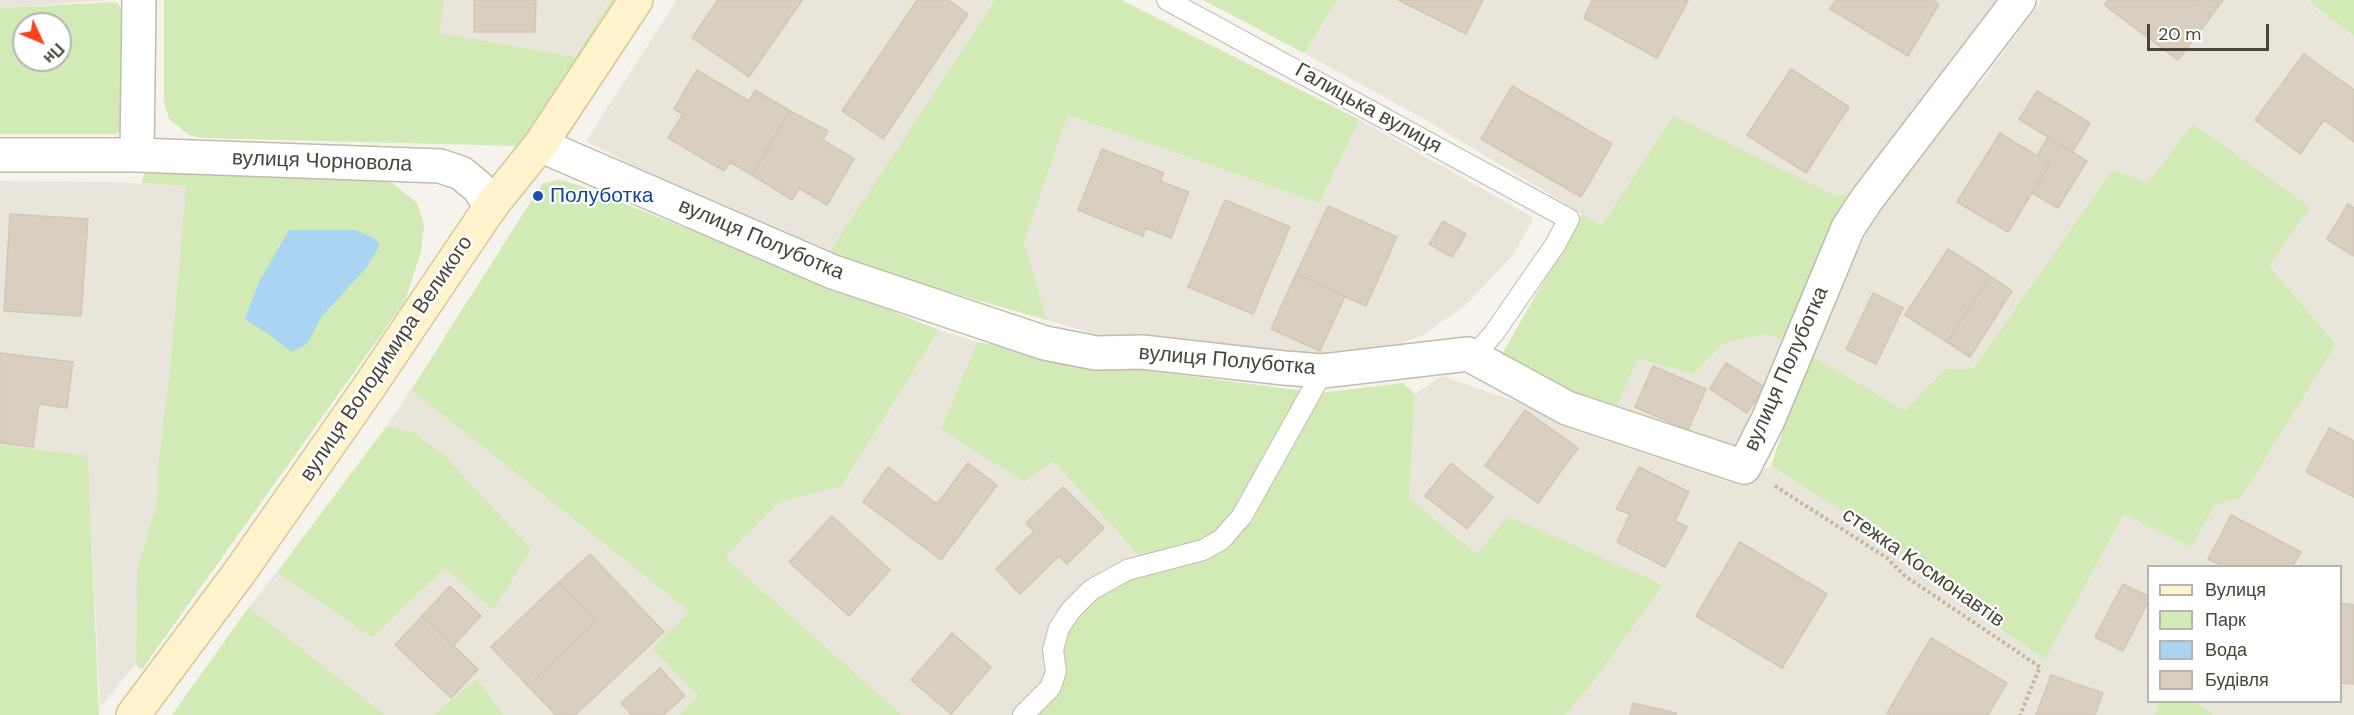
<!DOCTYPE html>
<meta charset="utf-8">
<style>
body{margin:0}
#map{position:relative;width:2354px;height:715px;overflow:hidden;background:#f6f3ec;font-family:"DM Sans",sans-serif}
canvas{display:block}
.legend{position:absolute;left:2147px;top:565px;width:195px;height:138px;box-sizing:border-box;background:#fff;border:2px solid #b7b4b0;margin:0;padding:8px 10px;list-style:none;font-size:18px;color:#4b4439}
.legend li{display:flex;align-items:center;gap:12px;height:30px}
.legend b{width:30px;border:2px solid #b7b4b0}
.north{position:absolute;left:12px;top:12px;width:60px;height:60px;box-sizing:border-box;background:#fff;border:2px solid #b7b4b0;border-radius:50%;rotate:134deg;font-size:16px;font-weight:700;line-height:24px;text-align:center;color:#4b4439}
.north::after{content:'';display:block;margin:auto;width:21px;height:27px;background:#fc3f1d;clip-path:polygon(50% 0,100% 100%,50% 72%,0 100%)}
.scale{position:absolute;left:2147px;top:24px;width:122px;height:27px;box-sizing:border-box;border:3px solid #4b4439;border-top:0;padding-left:8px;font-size:18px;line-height:21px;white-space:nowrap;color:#4b4439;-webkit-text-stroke:4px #fff;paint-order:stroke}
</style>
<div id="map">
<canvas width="2354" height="715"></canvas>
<ul class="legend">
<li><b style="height:8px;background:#fff3cd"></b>Вулиця</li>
<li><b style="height:16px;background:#d2eab5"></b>Парк</li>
<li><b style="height:16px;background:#a9d4f2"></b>Вода</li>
<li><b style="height:16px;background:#d8cfc1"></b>Будівля</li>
</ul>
<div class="north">Пн</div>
<div class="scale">20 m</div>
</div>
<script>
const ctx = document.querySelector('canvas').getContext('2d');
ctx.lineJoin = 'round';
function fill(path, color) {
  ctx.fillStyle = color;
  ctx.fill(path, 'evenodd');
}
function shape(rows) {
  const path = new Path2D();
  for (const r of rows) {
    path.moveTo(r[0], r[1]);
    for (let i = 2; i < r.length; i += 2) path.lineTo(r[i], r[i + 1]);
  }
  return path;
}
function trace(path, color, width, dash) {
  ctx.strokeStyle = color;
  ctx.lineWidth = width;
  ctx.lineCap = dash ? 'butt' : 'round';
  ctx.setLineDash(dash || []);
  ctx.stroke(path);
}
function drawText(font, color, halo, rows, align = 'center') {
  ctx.font = font + ' "DM Sans",sans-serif';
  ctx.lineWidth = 4.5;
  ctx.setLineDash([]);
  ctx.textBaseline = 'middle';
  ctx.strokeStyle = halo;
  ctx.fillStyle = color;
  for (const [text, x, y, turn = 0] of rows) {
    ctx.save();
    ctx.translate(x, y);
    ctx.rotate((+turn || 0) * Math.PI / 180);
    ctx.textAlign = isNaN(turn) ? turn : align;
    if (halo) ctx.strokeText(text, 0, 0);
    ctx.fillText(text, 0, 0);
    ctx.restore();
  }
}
fill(shape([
 [0,0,113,0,0,8],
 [444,0,611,0,575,57,440,33],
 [677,0,995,0,826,257,643,171,586,141],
 [1337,0,2000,0,1851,194,1602,226,1426,120,1304,53],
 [2042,0,2312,0,2310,4,2354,36,2354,715,2214,715,2196,702,2340,702,2340,566,2148,566,2148,702,2160,702,2154,715,1565,715,1593,682,1663,584,1478,553,1409,499,1415,394,1442,376,1604,432,1638,359,1694,374,1722,344,1763,334,1790,341,1746,438,1735,446,1722,472,1738,480,1771,466,1892,542,1913,569,2045,658,2124,514,2191,546,2215,505,2336,343,2268,266,2193,124,2147,183,2113,169,1973,369,1944,369,1905,412,1809,354,1873,220,1968,89,1980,84],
 [1068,115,1319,203,1360,120,1534,218,1513,255,1465,306,1421,336,1368,355,1269,354,1143,334,1114,340,1047,320,1024,242],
 [0,181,111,182,186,186,170,367,158,465,157,503,137,569,136,664,100,707,88,457,0,445],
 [939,330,977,342,941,429,1053,461,1149,568,1062,675,1060,692,1037,715,902,715,725,557,779,502,841,485],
 [411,390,689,611,698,695,679,715,504,715,477,679,433,715,385,715,249,607,277,572,372,638,445,568,493,610,411,431,386,427]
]), '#eae5da');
fill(shape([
 [164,0,444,0,440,33,575,57,611,0,619,0,522,146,202,138,189,135,169,119,164,102],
 [995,0,1121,0,1360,120,1319,203,1068,115,1024,242,1047,320,826,257],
 [1203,0,1337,0,1304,53],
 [2312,0,2354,0,2354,36,2310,3],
 [113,2,118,3,121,9,120,131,116,134,0,134,0,8],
 [24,24,60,24,60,60,24,60],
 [1673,116,1835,196,1851,194,1790,341,1763,334,1722,344,1694,374,1638,359,1613,414,1501,356,1582,214,1602,226],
 [2193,124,2310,207,2269,266,2336,344,2241,497,2215,505,2191,547,2124,514,2045,659,1913,569,1892,542,1771,466,1809,354,1905,411,1945,369,1973,369,2113,169,2147,183],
 [145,172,391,182,417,203,424,224,421,252,405,301,143,668,139,668,136,664,137,569,157,503,158,465,170,367,186,186,141,183],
 [559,180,578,185,939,330,841,486,779,502,725,557,902,715,679,715,698,695,653,649,689,611,411,390,542,184],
 [977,342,1158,372,1320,393,1403,383,1415,394,1409,498,1456,537,1478,553,1508,516,1663,585,1593,682,1565,715,1037,715,1060,692,1062,675,1060,652,1065,630,1095,599,1149,567,1053,461,1024,482,941,429],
 [386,427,411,431,445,456,531,549,493,610,445,568,372,638,277,572],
 [0,445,88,456,99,715,0,715],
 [249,607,385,715,172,715],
 [477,679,504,715,433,715],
 [2160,702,2196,702,2214,715,2154,715]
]), '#d2eab5');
fill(shape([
 [289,230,355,230,374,238,380,245,366,268,322,316,307,344,291,352,270,335,245,319,259,282]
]), '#a9d4f2');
const building = shape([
 [474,0,536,0,535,32,474,32,474,0],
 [718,0,802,0,749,77,692,38,718,0],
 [917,0,948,0,968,14,883,139,842,111,917,0],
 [1398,0,1483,0,1466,34,1398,0],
 [1592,0,1687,0,1688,1,1657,58,1584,18,1592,0],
 [1836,0,1933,0,1939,4,1908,56,1830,9,1836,0],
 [2108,0,2192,0,2212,15,2178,60,2104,5,2108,0],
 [2192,0,2223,0,2212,15,2192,0],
 [2304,54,2354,90,2354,142,2324,120,2300,154,2255,120,2304,54],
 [1791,69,1849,107,1806,173,1747,135,1791,69],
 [697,70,749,101,755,90,790,111,752,175,730,162,724,171,668,138,683,114,674,109,697,70],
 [1512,86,1612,144,1581,197,1481,139,1512,86],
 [2037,91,2090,123,2072,152,2019,119,2037,91],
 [790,111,828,131,823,140,854,159,827,205,799,188,792,200,752,175,790,111],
 [2000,133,2050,164,2008,232,1957,202,2000,133],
 [2048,137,2087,161,2058,208,2032,193,2050,164,2037,156,2048,137],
 [1102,149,1164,173,1160,181,1189,192,1171,238,1146,228,1143,236,1078,210,1102,149],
 [1225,200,1290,227,1253,314,1188,287,1225,200],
 [2348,204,2354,208,2354,256,2327,239,2348,204],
 [1328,206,1397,237,1366,306,1296,274,1328,206],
 [10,214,88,219,81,316,4,311,10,214],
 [1443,221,1466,234,1452,257,1429,244,1443,221],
 [1948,249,1990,276,1947,342,1905,315,1948,249],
 [1296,274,1345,296,1320,351,1271,329,1296,274],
 [1990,276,2012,291,1970,357,1947,342,1990,276],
 [1873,293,1903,308,1876,364,1846,349,1873,293],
 [0,353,73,362,67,408,39,404,33,447,0,443,0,353],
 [1726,363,1764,387,1747,413,1710,389,1726,363],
 [1653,366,1706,389,1688,430,1635,407,1653,366],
 [1525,410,1578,448,1538,503,1485,466,1525,410],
 [2329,428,2354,441,2354,497,2306,472,2329,428],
 [968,463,997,485,941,560,863,502,888,467,937,504,968,463],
 [1451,463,1493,497,1467,529,1425,496,1451,463],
 [1639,467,1689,492,1675,521,1687,527,1665,567,1617,542,1630,514,1616,509,1639,467],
 [1063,487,1104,528,1067,564,1059,556,1020,594,996,569,1034,531,1026,523,1063,487],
 [2231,515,2301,552,2293,566,2223,566,2208,559,2231,515],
 [832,516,890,570,849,616,789,562,832,516],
 [1740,542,1827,594,1782,668,1696,616,1740,542],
 [590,554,664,632,575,715,556,715,528,686,596,621,559,582,590,554],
 [559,582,596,621,528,686,491,647,559,582],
 [2123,584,2148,596,2148,602,2123,651,2095,637,2123,584],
 [450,586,481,616,453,646,422,616,450,586],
 [2340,603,2354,605,2354,684,2340,683,2340,603],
 [422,616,478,669,451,698,395,645,422,616],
 [952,633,991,667,951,714,911,680,952,633],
 [1931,638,2007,683,1988,715,1891,715,1887,713,1931,638],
 [660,668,685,696,663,715,632,715,621,703,660,668],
 [2051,675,2103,693,2095,715,2036,715,2051,675],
 [1633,703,1676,713,1676,715,1630,715,1633,703]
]);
fill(building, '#d8cfc1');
trace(building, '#d3c7b4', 1.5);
const service = shape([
 [1167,0,1569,219,1555,245,1494,333,1481,348,1468,354],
 [1023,715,1050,688,1053,681,1056,671,1053,650,1059,628,1071,610,1091,590,1127,570,1203,550,1221,540,1242,516,1323,371]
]);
const minor = shape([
 [540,145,833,272,1045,343,1096,353,1142,352,1284,368,1323,371,1468,354,1567,408,1744,467,1768,420,1848,228,1867,199,2019,0],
 [0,155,137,155,440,166,461,173,478,187,491,206],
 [137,155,139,0]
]);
const secondary = shape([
 [133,715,239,573,369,387,491,206,540,145,636,0]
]);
trace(service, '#c2bbae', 22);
trace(minor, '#c2bbae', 36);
trace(secondary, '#d6c79b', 36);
trace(shape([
 [1775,486,1887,558,1905,576,2040,667,2020,715]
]), '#c4b79f', 4, [3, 3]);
trace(service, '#fff', 20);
trace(minor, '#fff', 33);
trace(secondary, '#fff3cd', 33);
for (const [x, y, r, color] of [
 [538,196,6,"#1a4fb4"]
]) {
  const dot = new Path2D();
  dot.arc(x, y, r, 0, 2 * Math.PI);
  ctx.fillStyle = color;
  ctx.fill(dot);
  trace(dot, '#fff', 2);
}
drawText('21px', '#4b4439', '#fff', [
 ["Галицька вулиця",1368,109,29],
 ["вулиця Чорновола",322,162,2],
 ["вулиця Полуботка",761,240,23],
 ["вулиця Володимира Великого",387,359,-56],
 ["вулиця Полуботка",1227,361,5],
 ["вулиця Полуботка",1787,369,-66],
 ["стежка Космонавтів",1923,568,35]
]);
drawText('21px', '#164399', '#fff', [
 ["Полуботка",550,196]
], 'left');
</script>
